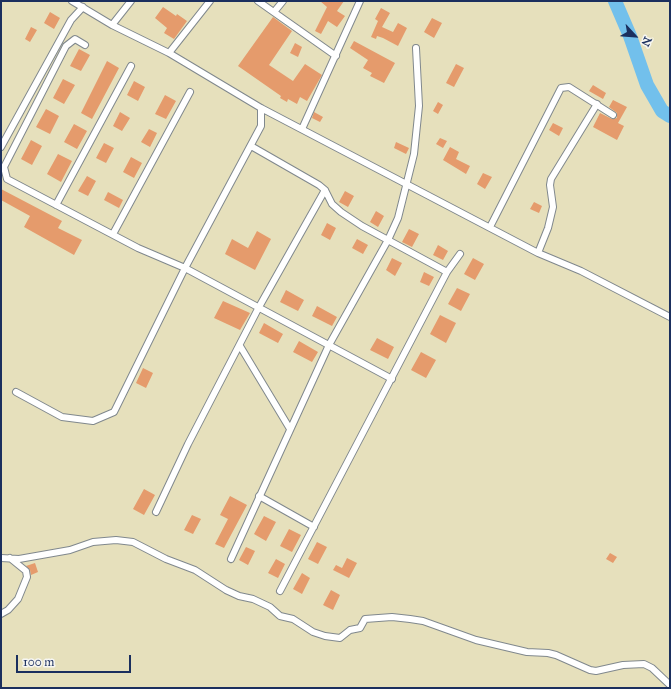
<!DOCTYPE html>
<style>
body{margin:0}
#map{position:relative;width:671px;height:689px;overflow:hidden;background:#e6e0bc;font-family:"IM FELL Great Primer",serif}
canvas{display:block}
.frame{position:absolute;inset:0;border:2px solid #1b2f5e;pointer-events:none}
.north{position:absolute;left:615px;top:16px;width:40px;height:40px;-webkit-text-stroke:3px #f6f6f2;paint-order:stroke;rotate:116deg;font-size:11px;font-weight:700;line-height:16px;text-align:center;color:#1b2f5e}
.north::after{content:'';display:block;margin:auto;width:14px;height:18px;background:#1b2f5e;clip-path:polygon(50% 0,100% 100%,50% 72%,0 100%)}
.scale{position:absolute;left:16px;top:655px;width:115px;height:18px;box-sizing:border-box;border:2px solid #1b2f5e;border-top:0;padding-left:5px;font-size:12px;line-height:14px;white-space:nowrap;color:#1b2f5e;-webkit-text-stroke:3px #f6f6f2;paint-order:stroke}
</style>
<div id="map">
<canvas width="671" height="689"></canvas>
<div class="frame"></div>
<div class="north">N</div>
<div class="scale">100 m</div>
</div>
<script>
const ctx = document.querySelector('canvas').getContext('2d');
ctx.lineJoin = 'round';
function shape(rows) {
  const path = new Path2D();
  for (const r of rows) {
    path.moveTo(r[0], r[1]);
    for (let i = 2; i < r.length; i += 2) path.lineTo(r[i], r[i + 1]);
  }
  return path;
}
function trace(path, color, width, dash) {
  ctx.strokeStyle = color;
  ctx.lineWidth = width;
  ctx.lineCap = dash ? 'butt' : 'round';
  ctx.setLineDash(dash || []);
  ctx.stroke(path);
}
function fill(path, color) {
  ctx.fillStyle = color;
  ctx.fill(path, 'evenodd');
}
trace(shape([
 [615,1,630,36,647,85,662,111,670,116]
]), '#72c0ec', 14);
fill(shape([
 [320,1,344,1,337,11,345,16,337,27,328,21,321,34,315,31,327,7],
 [163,7,176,16,177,14,187,21,174,39,164,33,167,28,155,18],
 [381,8,390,13,382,27,393,32,398,23,407,28,398,46,383,38,377,36,376,39,371,37,378,21,375,19],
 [50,12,60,18,54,29,44,23],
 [273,17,292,31,269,65,293,81,305,64,322,75,307,101,300,97,297,104,288,99,287,102,280,98,281,96,238,66],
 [432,18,442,23,434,38,424,32],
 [31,27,37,30,30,42,25,39],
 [354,41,395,63,384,83,370,76,372,73,363,68,368,60,350,48],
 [295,43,302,47,298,57,290,53],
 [79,49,90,55,81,71,70,66],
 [107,61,119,68,92,119,81,113],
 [456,64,464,68,454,87,446,83],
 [63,79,75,85,64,104,53,98],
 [134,81,145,87,138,101,127,95],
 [593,85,606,93,603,99,589,91],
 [165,95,176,101,166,119,155,114],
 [613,100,627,107,618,123,624,126,617,140,593,127,600,113,612,119,617,118,617,113,609,107],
 [438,102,443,105,438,114,433,111],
 [46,109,59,116,50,134,36,127],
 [120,112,130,118,122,131,113,126],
 [314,112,323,117,320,122,312,118],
 [553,123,563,128,559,136,549,130],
 [74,124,87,131,77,149,64,142],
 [149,129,157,133,150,147,141,142],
 [440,138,447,141,443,148,436,144],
 [31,140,42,146,32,165,21,159],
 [396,142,409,148,406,154,394,148],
 [104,143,114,148,106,163,96,158],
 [450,147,459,152,456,159,470,166,466,174,443,160],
 [58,154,72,161,61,182,47,174],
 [131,157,142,163,134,178,123,172],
 [483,173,492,177,485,189,477,184],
 [87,176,96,181,88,196,78,191],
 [1,189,62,221,58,228,82,240,74,255,24,227,30,216,1,200],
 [345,191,354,196,348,207,339,202],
 [108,192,123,200,119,208,104,200],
 [534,202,542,206,539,213,530,209],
 [376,211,384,216,378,227,370,222],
 [327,223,336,228,330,240,321,235],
 [409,229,419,234,412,247,402,242],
 [257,231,271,239,255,270,225,254,232,239,248,248],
 [357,239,368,245,363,254,352,248],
 [438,245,448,251,443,260,433,255],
 [392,258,402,263,395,276,386,270],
 [473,258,484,264,475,280,464,274],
 [424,272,434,277,429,286,420,282],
 [457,288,470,294,461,311,448,304],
 [286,290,304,300,298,311,280,302],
 [223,301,250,313,240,330,214,318],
 [317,306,337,317,332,326,312,316],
 [440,315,456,323,446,343,430,334],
 [264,323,283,334,278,343,259,333],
 [377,338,394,347,388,359,370,350],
 [299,341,318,352,312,362,293,352],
 [421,352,436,360,426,378,411,370],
 [143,368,153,373,146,388,136,383],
 [144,489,155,495,144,515,133,509],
 [230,496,247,505,224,548,215,544,228,519,220,515],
 [192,515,201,519,193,534,184,530],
 [264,516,276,522,266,541,254,534],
 [289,529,301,535,292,552,280,546],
 [317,542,327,547,318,564,308,559],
 [246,547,255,551,248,565,239,560],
 [610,553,617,557,613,563,606,559],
 [347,558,357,563,349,578,333,570,336,565,342,568],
 [276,559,285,564,278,578,268,573],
 [35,563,38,572,31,575,30,570,26,566],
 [302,573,310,578,302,594,293,589],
 [331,590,340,595,333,610,323,605]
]), '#e59b6c');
const minor = shape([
 [72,1,112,25,169,53,261,108,538,253,581,271,670,317],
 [258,1,336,56],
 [274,12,283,1],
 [112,25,131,1],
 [85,45,75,39,66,46,4,167,7,179,138,248,185,268,392,379],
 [169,53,210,1],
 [302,129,360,1],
 [251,146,319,185,325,190,332,204,341,212,362,226,447,272],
 [1,147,71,20,83,7],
 [56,205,131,66],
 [490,227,561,88,569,87,613,115],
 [113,234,190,92],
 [538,253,548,228,553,207,550,185,551,179,597,104],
 [240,346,290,429],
 [16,392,62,417,93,421,114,412,185,268,261,126,261,108],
 [259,496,314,527],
 [156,512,188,444,259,307,325,190],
 [1,558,19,559,70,550,93,542,116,540,133,542,166,559,195,570,226,590,239,596,253,599,270,607,280,616,293,619,313,632,325,636,340,638,350,630,360,628,365,619,392,617,410,619,423,621,476,640,527,652,548,653,556,655,590,670,596,671,623,665,644,664,652,668,670,685],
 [231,559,329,345,388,240,398,218,414,154,419,106,416,48],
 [280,591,447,272,460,254],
 [1,614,8,610,18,599,27,577,26,571,10,558]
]);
trace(minor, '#80888d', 8);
trace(minor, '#fff', 6);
</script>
